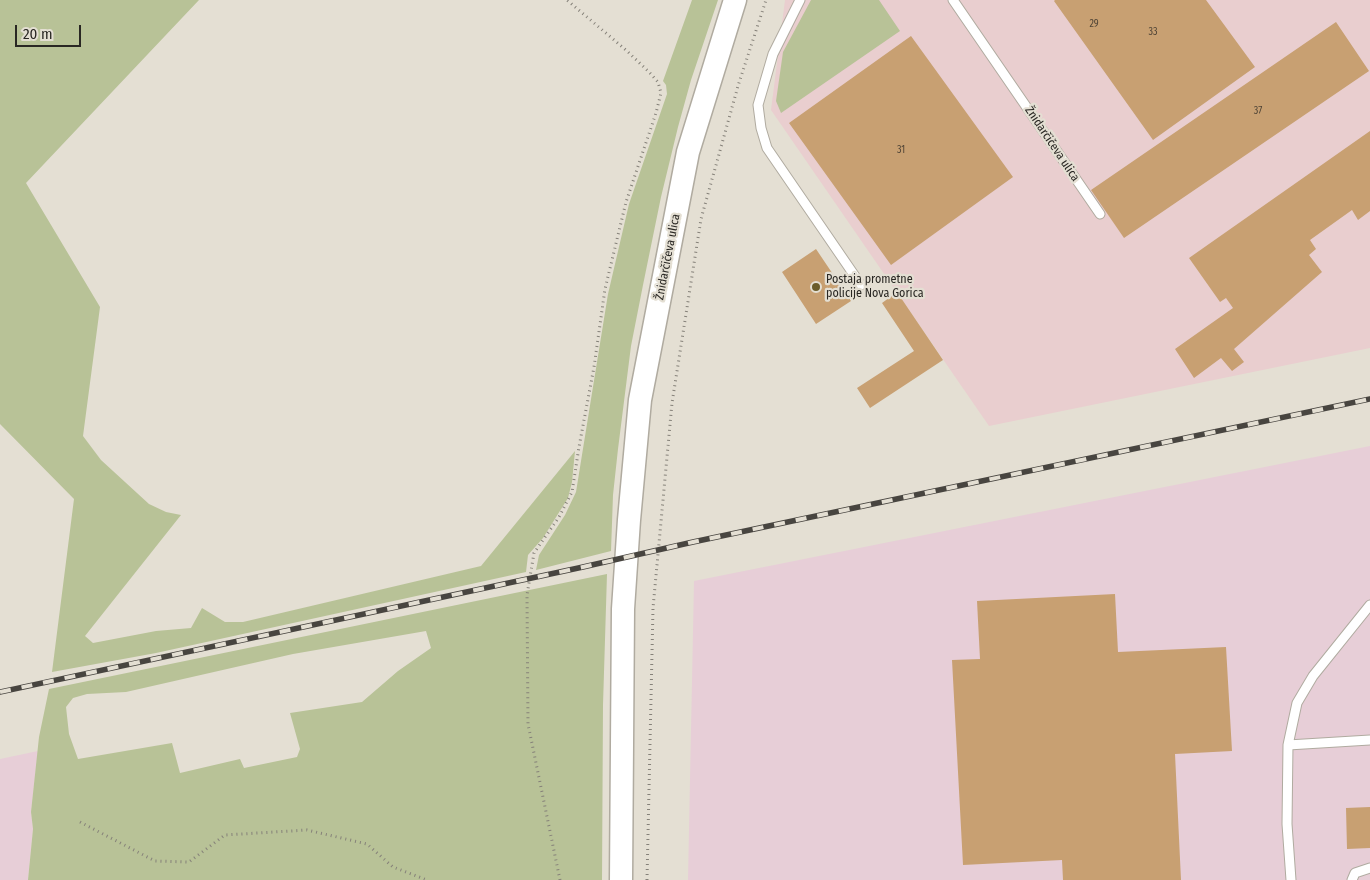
<!DOCTYPE html>
<meta charset="utf-8">
<style>
body{margin:0}
#map{position:relative;width:1370px;height:880px;overflow:hidden;background:#e4dfd3;font-family:"Fira Sans Condensed",sans-serif}
canvas{display:block}
.scale{position:absolute;left:15px;top:25px;width:66px;height:22px;box-sizing:border-box;border:2px solid #292723;border-top:0;padding-left:6px;font-size:15px;line-height:18px;white-space:nowrap;color:#292723;-webkit-text-stroke:4px #e4dfd3;paint-order:stroke}
</style>
<div id="map">
<canvas width="1370" height="880"></canvas>
<div class="scale">20 m</div>
</div>
<script>
const ctx = document.querySelector('canvas').getContext('2d');
ctx.lineJoin = 'round';
function fill(path, color) {
  ctx.fillStyle = color;
  ctx.fill(path, 'evenodd');
}
function shape(rows) {
  const path = new Path2D();
  for (const r of rows) {
    path.moveTo(r[0], r[1]);
    for (let i = 2; i < r.length; i += 2) path.lineTo(r[i], r[i + 1]);
  }
  return path;
}
function trace(path, color, width, dash) {
  ctx.strokeStyle = color;
  ctx.lineWidth = width;
  ctx.lineCap = dash ? 'butt' : 'round';
  ctx.setLineDash(dash || []);
  ctx.stroke(path);
}
function drawText(font, color, halo, rows, align = 'center') {
  ctx.font = font + ' "Fira Sans Condensed",sans-serif';
  ctx.lineWidth = 4.5;
  ctx.setLineDash([]);
  ctx.textBaseline = 'middle';
  ctx.strokeStyle = halo;
  ctx.fillStyle = color;
  for (const [text, x, y, turn = 0] of rows) {
    ctx.save();
    ctx.translate(x, y);
    ctx.rotate((+turn || 0) * Math.PI / 180);
    ctx.textAlign = isNaN(turn) ? turn : align;
    if (halo) ctx.strokeText(text, 0, 0);
    ctx.fillText(text, 0, 0);
    ctx.restore();
  }
}
fill(shape([
 [785,0,1370,0,1370,348,989,426,771,110]
]), '#e9cecf');
fill(shape([
 [1370,446,1370,880,688,880,694,581],
 [38,751,31,812,33,829,28,880,0,880,0,759]
]), '#e7ced7');
fill(shape([
 [0,0,199,0,26,183,100,307,83,436,101,460,149,504,166,512,181,515,85,636,93,643,156,631,191,628,202,608,225,622,243,622,481,566,575,451,572,482,568,498,543,538,528,555,526,572,156,653,52,672,74,499,0,424],
 [692,0,718,0,691,80,678,127,661,197,643,285,631,346,618,449,613,495,611,551,536,570,539,555,565,515,576,492,608,294,629,204,667,94,666,85,663,81],
 [811,0,879,0,900,31,781,113,776,101,783,52],
 [607,574,603,705,602,880,28,880,33,829,31,812,39,737,49,689],
 [426,631,431,648,398,671,362,702,290,713,300,749,297,757,244,768,240,759,180,773,172,743,78,759,69,734,66,707,73,698,87,694,126,692,293,654]
]), '#b8c297');
fill(shape([
 [1055,0,1206,0,1255,67,1153,140,1054,1],
 [1336,22,1369,71,1124,238,1091,190],
 [911,36,1013,177,891,265,789,123],
 [1370,131,1370,211,1358,220,1352,210,1310,240,1316,249,1309,255,1322,272,1234,349,1244,362,1232,371,1221,358,1194,378,1175,349,1233,308,1226,298,1220,302,1189,258],
 [816,249,851,301,816,324,782,272],
 [897,292,943,360,870,408,857,388,914,351,882,303],
 [1115,594,1118,652,1226,647,1232,751,1175,754,1181,880,1063,880,1062,860,963,865,952,660,980,659,977,601],
 [1370,807,1370,848,1347,849,1346,808]
]), '#c8a072');
const service = shape([
 [800,0,773,54,758,105,761,128,767,148,861,285],
 [953,0,1100,214],
 [1288,745,1370,740],
 [1291,880,1287,824,1288,745,1297,703,1313,676,1370,605],
 [1352,880,1355,873,1370,868]
]);
const tertiary = shape([
 [621,880,623,609,629,520,640,400,688,152,735,0]
]);
trace(service, '#b0aba0', 11);
trace(tertiary, '#b0aba0', 25);
trace(shape([
 [80,822,155,861,189,862,225,835,307,830,367,844,393,867,427,880],
 [560,880,528,724,527,595,534,553,559,517,572,492,579,447,594,367,605,289,626,202,656,113,661,93,658,82,648,71,627,51,567,0],
 [647,880,653,608,672,403,701,219,738,86,766,0]
]), '#858179', 3, [1, 4]);
trace(service, '#fff', 9);
trace(tertiary, '#fff', 22);
const rail = shape([
 [0,692,583,567,693,542,1370,399]
]);
trace(rail, '#484540', 5.5);
trace(rail, '#e4dfd3', 4, [11]);
for (const [x, y, r, color] of [
 [816,287,5,"#6b5c2a"]
]) {
  const dot = new Path2D();
  dot.arc(x, y, r, 0, 2 * Math.PI);
  ctx.fillStyle = color;
  ctx.fill(dot);
  trace(dot, '#e4dfd3', 2);
}
drawText('10px', '#514537', null, [
 ["29",1094,24],
 ["33",1153,32],
 ["37",1258,111],
 ["31",901,150]
]);
drawText('12px', '#292723', '#e4dfd3', [
 ["Žnidarčičeva ulica",1052,144,56],
 ["Žnidarčičeva ulica",668,257,-79]
]);
drawText('12px', '#292723', '#e4dfd3', [
 ["Postaja prometne",826,280],
 ["policije Nova Gorica",826,294]
], 'left');
</script>
